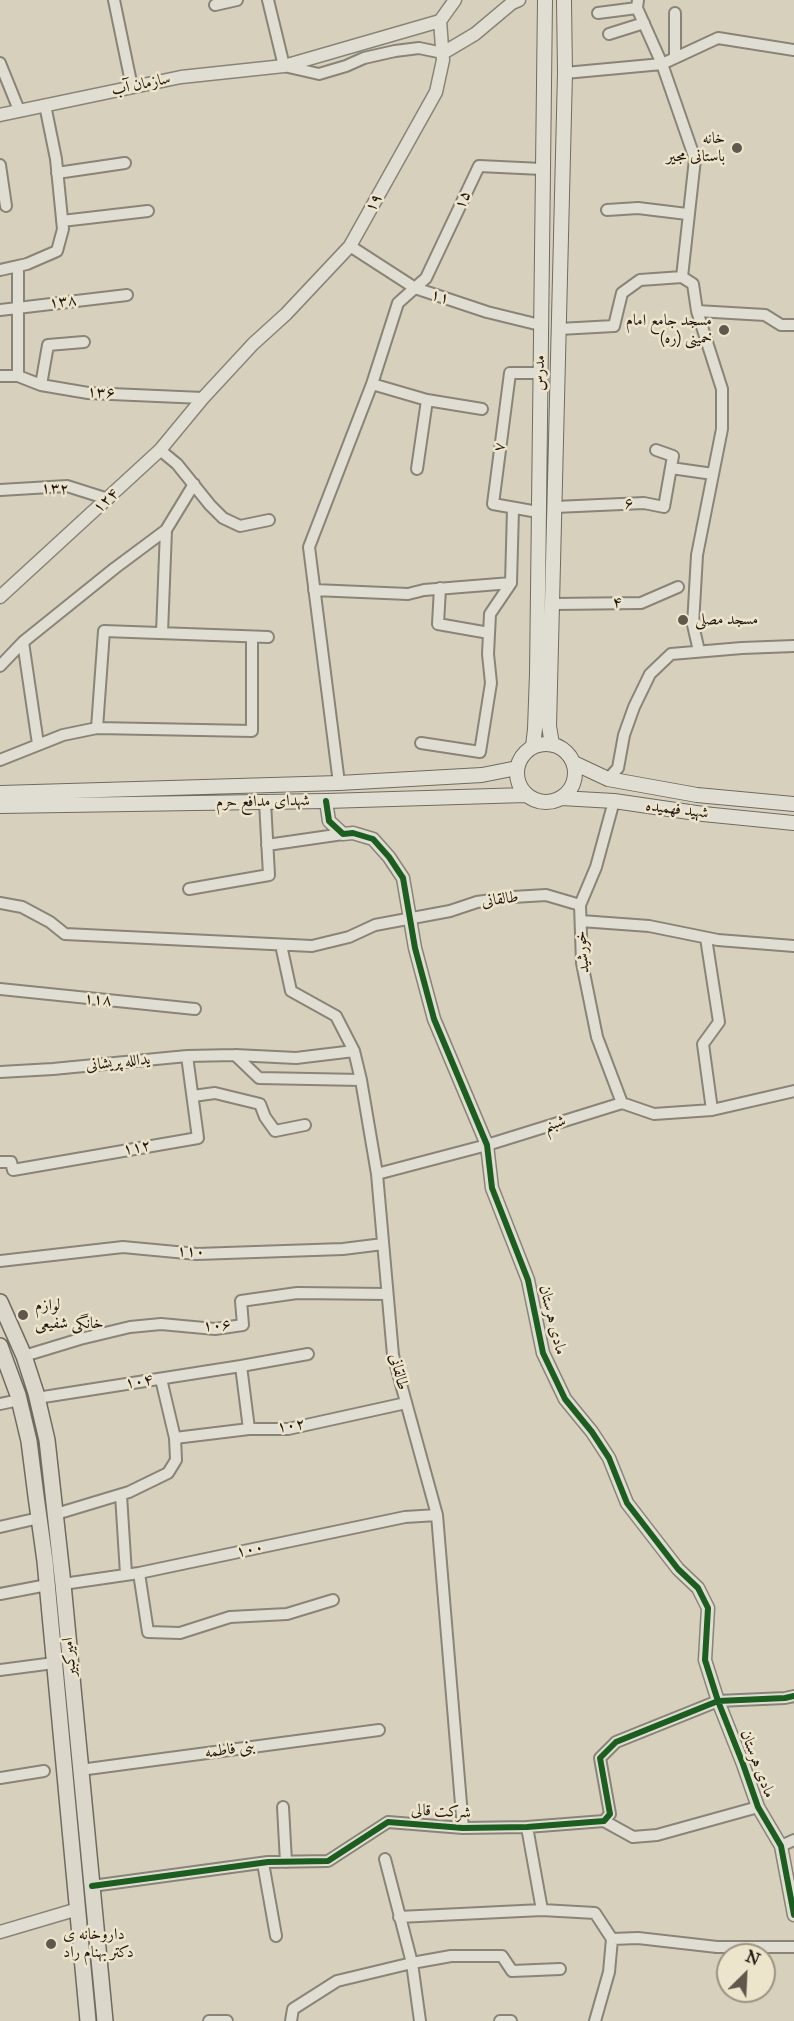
<!DOCTYPE html>
<meta charset="utf-8">
<style>
body{margin:0}
#map{position:relative;width:794px;height:2021px;overflow:hidden;background:#d7d0bc;font-family:"IM FELL Great Primer",serif}
canvas{display:block}
.north{position:absolute;left:716px;top:1943px;width:60px;height:60px;box-sizing:border-box;background:#ede4cc;border:2px solid #9c9281;border-radius:50%;rotate:24deg;font-size:16px;font-weight:700;line-height:24px;text-align:center;color:#221611}
.north::after{content:'';display:block;margin:auto;width:21px;height:27px;background:#61574d;clip-path:polygon(50% 0,100% 100%,50% 72%,0 100%)}
</style>
<div id="map">
<canvas width="794" height="2021"></canvas>
<div class="north">N</div>
</div>
<script>
const ctx = document.querySelector('canvas').getContext('2d');
ctx.lineJoin = 'round';
function shape(rows) {
  const path = new Path2D();
  for (const r of rows) {
    if (r.length === 3) {
      path.moveTo(r[0] + r[2], r[1]);
      path.arc(r[0], r[1], r[2], 0, 2 * Math.PI);
      continue;
    }
    path.moveTo(r[0], r[1]);
    for (let i = 2; i < r.length; i += 2) path.lineTo(r[i], r[i + 1]);
  }
  return path;
}
function trace(path, color, width, dash) {
  ctx.strokeStyle = color;
  ctx.lineWidth = width;
  ctx.lineCap = dash ? 'butt' : 'round';
  ctx.setLineDash(dash || []);
  ctx.stroke(path);
}
function drawText(font, color, halo, rows, align = 'center') {
  ctx.font = font + ' "IM FELL Great Primer",Amiri,serif';
  ctx.lineWidth = 5;
  ctx.setLineDash([]);
  ctx.textBaseline = 'middle';
  ctx.strokeStyle = halo;
  ctx.fillStyle = color;
  for (const [text, x, y, turn = 0] of rows) {
    ctx.save();
    ctx.translate(x, y);
    ctx.rotate((+turn || 0) * Math.PI / 180);
    ctx.textAlign = isNaN(turn) ? turn : align;
    if (halo) ctx.strokeText(text, 0, 0);
    ctx.fillText(text, 0, 0);
    ctx.restore();
  }
}
const minor = shape([
 [114,0,132,87],
 [268,0,284,66,319,74,346,66,364,58,395,51,419,48,443,53],
 [638,0,637,8,662,64,695,159,682,277],
 [215,5,237,0],
 [598,13,637,8],
 [675,13,675,57],
 [609,34,644,23],
 [0,63,19,110],
 [565,73,662,64,718,38,794,50],
 [0,165,6,206],
 [57,173,125,163],
 [607,210,638,208,687,214],
 [62,221,148,211],
 [350,246,415,288,487,312,540,325],
 [18,266,18,376],
 [0,270,27,264,57,251,63,229,56,159,45,105],
 [682,277,693,284,697,311,722,389,722,429,697,555,693,625,699,651],
 [0,310,127,295],
 [697,311,765,315,781,325,794,325],
 [559,329,614,326,622,293,640,280,682,277],
 [0,376,18,376,41,385,88,393,203,398],
 [372,384,427,400,482,409],
 [41,385,48,345,84,342],
 [160,450,177,464,210,505,223,518,240,526,269,520],
 [671,468,713,474],
 [417,469,427,400],
 [0,490,67,486,108,499],
 [555,507,644,503,664,507,673,456,656,450],
 [538,512,493,504,510,373,540,373],
 [440,588,438,624,489,633],
 [314,590,408,594,424,590,511,583],
 [553,604,641,603,678,587],
 [162,633,166,530],
 [23,642,38,744],
 [0,666,23,642,115,568,166,530,194,484],
 [97,728,104,631,268,637],
 [421,743,480,752,491,683,488,654,490,614,511,583,513,509],
 [0,760,63,735,97,728,252,731,252,637],
 [608,779,618,768,624,735,634,707,650,674,671,654,742,648,794,646],
 [339,783,309,547,372,384,398,303,426,278,479,166,542,169],
 [614,801,596,867,580,905,582,963,597,1037,622,1103],
 [267,845,343,834],
 [189,889,269,875,265,802],
 [0,903,22,907,50,922,65,934,312,946,349,937,375,925,450,911,477,902,513,897,546,895,580,905],
 [581,921,649,926,718,940,794,946],
 [706,938,719,1022,703,1044,712,1110],
 [281,945,291,991,336,1016,354,1051,361,1080,377,1174,393,1355,437,1515,463,1828],
 [0,989,195,1009],
 [235,1055,259,1078,361,1080],
 [0,1072,53,1069,187,1056,235,1055,296,1058,354,1051],
 [193,1096,215,1093,260,1104,265,1117,275,1131,305,1125],
 [622,1103,654,1114,712,1110,794,1091],
 [0,1162,11,1162,13,1170,198,1138,187,1056],
 [377,1174,487,1145,622,1103],
 [0,1261,123,1247,197,1254,343,1249,383,1244],
 [24,1356,80,1339,130,1327,161,1324,215,1329,243,1325,241,1301,297,1293,387,1294],
 [161,1379,175,1438],
 [37,1398,241,1366],
 [0,1404,19,1400],
 [249,1429,241,1366,308,1354],
 [121,1495,126,1574],
 [56,1514,129,1492,168,1473,176,1460,175,1438,249,1429,288,1429,406,1403],
 [0,1527,39,1518],
 [139,1573,148,1632,180,1633,230,1617,287,1614,333,1600],
 [63,1584,139,1573,405,1517,437,1515],
 [0,1594,47,1585],
 [0,1670,54,1663],
 [80,1770,379,1730],
 [0,1778,44,1771],
 [283,1807,286,1862],
 [604,1821,633,1837,657,1835,758,1807],
 [781,1846,794,1840],
 [385,1859,412,1963,420,2021],
 [263,1863,276,1936],
 [92,1886,268,1862,328,1861,388,1822,463,1828,527,1827,604,1821,610,1814,600,1758,616,1742,718,1701,785,1698,794,1696],
 [542,1910,595,1913,612,1939,609,1972,595,2021],
 [399,1917,542,1910,527,1827],
 [612,1939,638,1938,717,1947,794,1947],
 [209,2021,227,2021],
 [291,2021,293,2009,337,1981,412,1963,451,1956,502,1956,512,1971,560,1969],
 [500,2021,511,2021]
]);
const tertiary = shape([
 [440,21,455,0],
 [443,53,475,34,512,3,519,0],
 [0,115,181,77,284,66,440,21],
 [0,597,160,450,203,398,253,344,286,314,350,246,436,92,443,60,440,21],
 [326,801,329,821,343,834,353,833,373,839,389,857,403,878,415,948,434,1019,487,1145,492,1188,528,1280,543,1353,565,1399,592,1432,609,1458,627,1503,678,1569,698,1588,708,1608,705,1660,718,1701,743,1764,758,1807,781,1846,794,1915],
 [0,1932,78,1909]
]);
const secondary = shape([
 [546,773,29],
 [552,744,549,726,565,73,564,0],
 [533,746,535,729,537,674,545,0],
 [574,763,608,779,697,795,794,804],
 [0,793,339,783,482,775,517,768],
 [561,798,614,801,703,814,794,823],
 [0,806,326,801,526,795]
]);
const primary = shape([
 [0,1302,24,1356,36,1393,47,1440,63,1584,105,2021],
 [0,1346,18,1395,29,1441,36,1496,45,1561,88,2021]
]);
trace(minor, '#898478', 14);
trace(tertiary, '#898478', 15);
trace(secondary, '#706b61', 16);
trace(primary, '#706b61', 18);
trace(minor, '#e0ddd3', 10);
trace(tertiary, '#e0ddd3', 12);
trace(secondary, '#e0ddd3', 14);
trace(primary, '#dbd7cb', 15);
trace(shape([
 [326,801,329,821,343,834,353,833,373,839,389,857,403,878,415,948,434,1019,487,1145,492,1188,528,1280,543,1353,565,1399,592,1432,609,1458,627,1503,678,1569,698,1588,708,1608,705,1660,718,1701,743,1764,758,1807,781,1846,794,1915],
 [92,1886,268,1862,328,1861,388,1822,463,1828,527,1827,604,1821,610,1814,600,1758,616,1742,718,1701,785,1698,794,1696]
]), '#1b5e20', 6);
for (const [x, y, r, color] of [
 [737,148,6,"#61574d"],
 [724,330,6,"#61574d"],
 [683,620,6,"#61574d"],
 [23,1315,6,"#61574d"],
 [51,1944,6,"#61574d"]
]) {
  const dot = new Path2D();
  dot.arc(x, y, r, 0, 2 * Math.PI);
  ctx.fillStyle = color;
  ctx.fill(dot);
  trace(dot, '#ede4cc', 2);
}
drawText('16px', '#221611', '#ede4cc', [
 ["سازمان آب",141,85,-12],
 ["۱۵",463,200,-65],
 ["۱۹",374,203,-61],
 ["۱۱",440,297,18],
 ["۱۳۸",63,302,-6],
 ["مدرس",540,373,-89],
 ["۱۳۶",101,393,4],
 ["۷",500,447,-82],
 ["۱۳۲",55,489,2],
 ["۱۲۴",106,501,-43],
 ["۶",629,504,-4],
 ["۴",617,603,-1],
 ["شهدای مدافع حرم",263,802,-1],
 ["شهید فهمیده",677,810,7],
 ["طالقانی",500,900,-8],
 ["خورشید",583,952,-95],
 ["۱۱۸",98,1000,5],
 ["یدالله پریشانی",118,1063,-6],
 ["شبنم",555,1124,-17],
 ["۱۱۲",137,1148,-10],
 ["۱۱۰",191,1252,2],
 ["مادی هرستان",552,1320,76],
 ["۱۰۶",217,1326,-2],
 ["طالقانی",398,1372,76],
 ["۱۰۴",139,1382,-9],
 ["۱۰۲",291,1426,-7],
 ["۱۰۰",250,1550,-11],
 ["امیرکبیر",70,1657,-95],
 ["بنی فاطمه",230,1750,-8],
 ["مادی هرستان",757,1764,69],
 ["شرکت قالی",441,1812,3]
]);
drawText('16px', '#221611', '#ede4cc', [
 ["خانه",725,139,"right"],
 ["باستانی مجیر",725,157,"right"],
 ["مسجد جامع امام",712,321,"right"],
 ["خمینی (ره)",712,339,"right"],
 ["مسجد مصلی",695,620],
 ["لوازم",35,1306],
 ["خانگی شفیعی",35,1324],
 ["داروخانه ی",63,1935],
 ["دکتر بهنام راد",63,1953]
], 'left');
</script>
